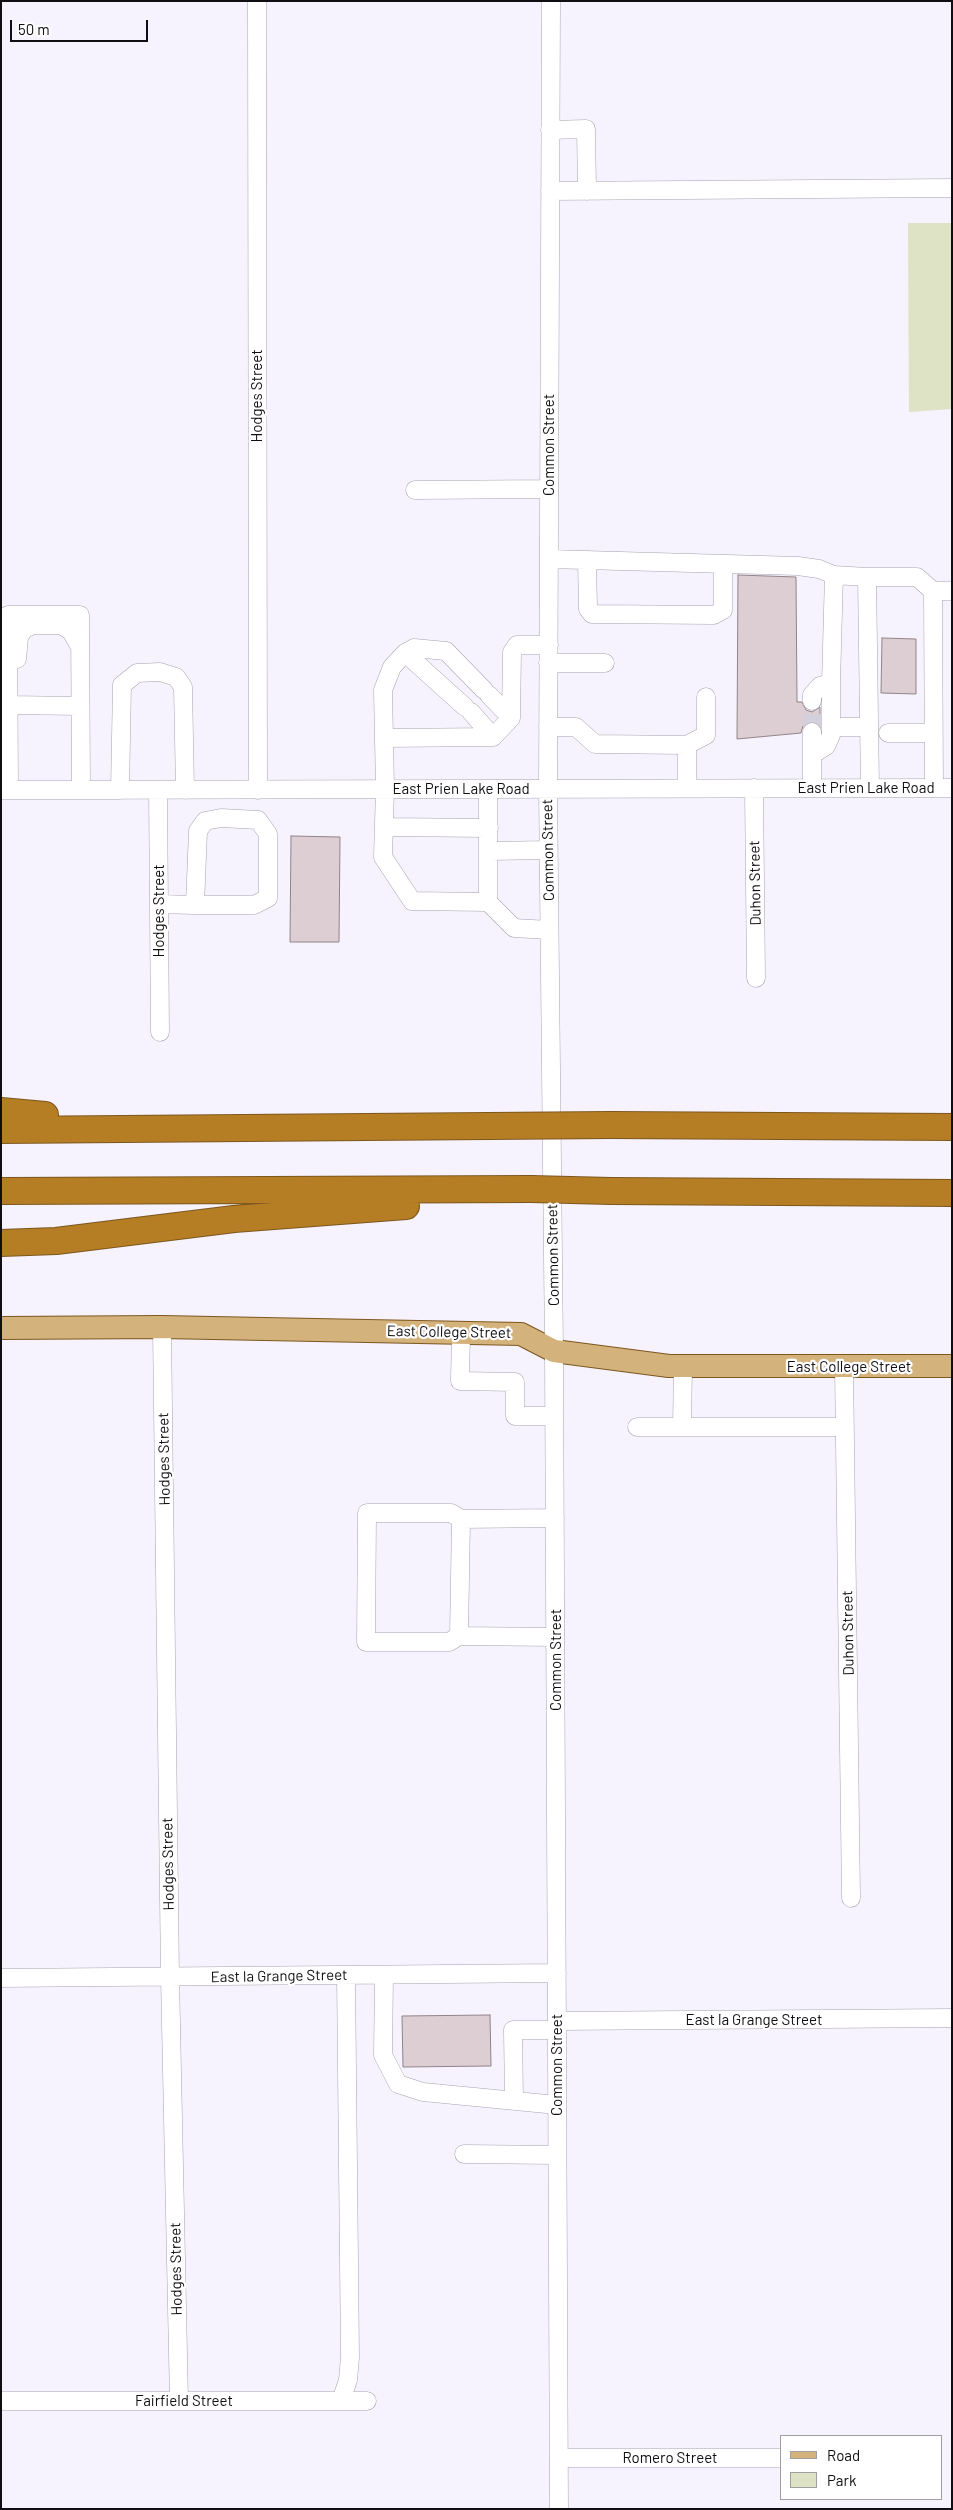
<!DOCTYPE html>
<style>
body{margin:0}
#map{position:relative;width:953px;height:2510px;overflow:hidden;background:#f6f2fe;font-family:Barlow,sans-serif}
canvas{display:block}
.frame{position:absolute;inset:0;border:2px solid #100e12;pointer-events:none}
.legend{position:absolute;left:780px;top:2435px;width:162px;height:65px;box-sizing:border-box;background:#fff;border:1px solid #9f9fa0;margin:0;padding:6px 9px;list-style:none;font-size:15px;color:#100e12}
.legend li{display:flex;align-items:center;gap:10px;height:25px}
.legend b{width:25px;border:1px solid #9f9fa0}
.scale{position:absolute;left:10px;top:20px;width:138px;height:22px;box-sizing:border-box;border:2px solid #100e12;border-top:0;padding-left:6px;font-size:15px;line-height:18px;white-space:nowrap;color:#100e12;-webkit-text-stroke:4px #fff;paint-order:stroke}
</style>
<div id="map">
<canvas width="953" height="2510"></canvas>
<div class="frame"></div>
<ul class="legend">
<li><b style="height:6px;background:#d3b27c"></b>Road</li>
<li><b style="height:14px;background:#dee3c5"></b>Park</li>
</ul>
<div class="scale">50 m</div>
</div>
<script>
const ctx = document.querySelector('canvas').getContext('2d');
ctx.lineJoin = 'round';
function fill(path, color) {
  ctx.fillStyle = color;
  ctx.fill(path, 'evenodd');
}
function shape(rows) {
  const path = new Path2D();
  for (const r of rows) {
    path.moveTo(r[0], r[1]);
    for (let i = 2; i < r.length; i += 2) path.lineTo(r[i], r[i + 1]);
  }
  return path;
}
function trace(path, color, width, dash) {
  ctx.strokeStyle = color;
  ctx.lineWidth = width;
  ctx.lineCap = dash ? 'butt' : 'round';
  ctx.setLineDash(dash || []);
  ctx.stroke(path);
}
function drawText(font, color, halo, rows, align = 'center') {
  ctx.font = font + ' Barlow,sans-serif';
  ctx.lineWidth = 4.5;
  ctx.setLineDash([]);
  ctx.textBaseline = 'middle';
  ctx.strokeStyle = halo;
  ctx.fillStyle = color;
  for (const [text, x, y, turn = 0] of rows) {
    ctx.save();
    ctx.translate(x, y);
    ctx.rotate((+turn || 0) * Math.PI / 180);
    ctx.textAlign = isNaN(turn) ? turn : align;
    if (halo) ctx.strokeText(text, 0, 0);
    ctx.fillText(text, 0, 0);
    ctx.restore();
  }
}
fill(shape([
 [908,223,952,223,952,409,909,412]
]), '#dee3c5');
const building = shape([
 [738,575,796,577,797,702,802,702,806,710,812,712,820,707,820,726,812,721,803,726,801,733,737,739,738,575],
 [882,638,916,639,916,694,881,693,882,638],
 [291,836,340,837,339,942,290,942,291,836],
 [490,2015,491,2066,403,2067,402,2016,490,2015]
]);
fill(building, '#dcced2');
trace(building, '#918488', 1);
trace(shape([
 [812,732,812,701]
]), '#d4d0db', 18, [18, 9]);
const minor = shape([
 [257,1,258,790],
 [551,1,548,788,554,1351,559,2509],
 [550,130,586,129,587,191],
 [550,191,952,188],
 [415,490,549,489],
 [549,559,798,566,819,569,834,575,867,577],
 [587,560,588,609,592,614,714,615,723,610,723,564],
 [933,591,934,788],
 [405,653,465,707],
 [17,659,19,637,24,629,33,625,61,625,71,631,80,647],
 [548,663,605,663],
 [484,690,446,651,414,648,405,653,392,667,383,690,385,789,383,857,412,901,488,902,488,789],
 [489,695,511,718],
 [812,701,812,695,820,686,831,683,834,575],
 [8,705,80,706],
 [471,712,493,737],
 [548,727,576,727,595,744,687,745,687,788],
 [831,727,869,727],
 [812,732,812,788],
 [888,733,933,733],
 [384,738,493,737,511,718,512,652,517,645,549,645],
 [687,745,706,735,706,697],
 [812,755,826,746,831,735,831,683],
 [754,788,756,978],
 [870,788,867,577,917,577,933,591,952,591],
 [1,790,952,788],
 [9,790,8,615,80,615,81,790],
 [120,790,122,685,137,673,160,672,176,677,183,687,185,790],
 [158,790,160,1032],
 [384,827,489,828],
 [489,851,548,850],
 [488,902,514,928,549,930],
 [159,904,195,905,254,905,268,898,268,834,258,820,221,818,205,821,198,831,195,905],
 [162,1327,170,1977,179,2401],
 [461,1333,460,1381,515,1382,515,1416,554,1416],
 [683,1366,682,1427,845,1427],
 [844,1367,851,1898],
 [637,1427,682,1427],
 [461,1519,451,1513,367,1513,366,1642,449,1642,459,1636,555,1637],
 [459,1636,461,1519,555,1518],
 [384,1975,383,2055,398,2084,423,2092,557,2105],
 [1,1978,557,1973],
 [557,2021,952,2018],
 [514,2101,513,2030,557,2030],
 [464,2154,557,2155],
 [1,2401,367,2401],
 [341,2401,348,2380,350,2357,346,1975],
 [559,2458,782,2458]
]);
const major = shape([
 [1,1328,162,1327,521,1334,554,1351,669,1366,952,1366]
]);
const highway = shape([
 [1,1111,45,1115],
 [611,1125,952,1127],
 [1,1130,488,1126],
 [1,1191,531,1189],
 [611,1191,952,1193],
 [1,1243,56,1241,234,1219,406,1206]
]);
trace(minor, '#a7a3af', 19);
trace(major, '#7c571e', 24);
trace(highway, '#7c571e', 28);
trace(minor, '#fff', 18);
trace(major, '#d3b27c', 22);
trace(highway, '#b67e24', 26);
const highwayBridge = shape([
 [488,1126,611,1125],
 [531,1189,611,1191]
]);
trace(highwayBridge, '#7c571e', 28, []);
trace(highwayBridge, '#b67e24', 26);
drawText('15px', '#100e12', '#fff', [
 ["Hodges Street",257,396,-90],
 ["Common Street",549,445,-90],
 ["East Prien Lake Road",866,788],
 ["East Prien Lake Road",461,789],
 ["Common Street",548,850,-91],
 ["Duhon Street",755,883,-91],
 ["Hodges Street",159,911,-90],
 ["Common Street",553,1255,-91],
 ["East College Street",449,1332,1],
 ["East College Street",849,1367],
 ["Hodges Street",164,1459,-91],
 ["Duhon Street",848,1633,-91],
 ["Common Street",556,1660,-90],
 ["Hodges Street",168,1864,-91],
 ["East la Grange Street",279,1976,-1],
 ["East la Grange Street",754,2020],
 ["Common Street",557,2065,-90],
 ["Hodges Street",176,2269,-91],
 ["Fairfield Street",184,2401],
 ["Romero Street",670,2458]
]);
</script>
